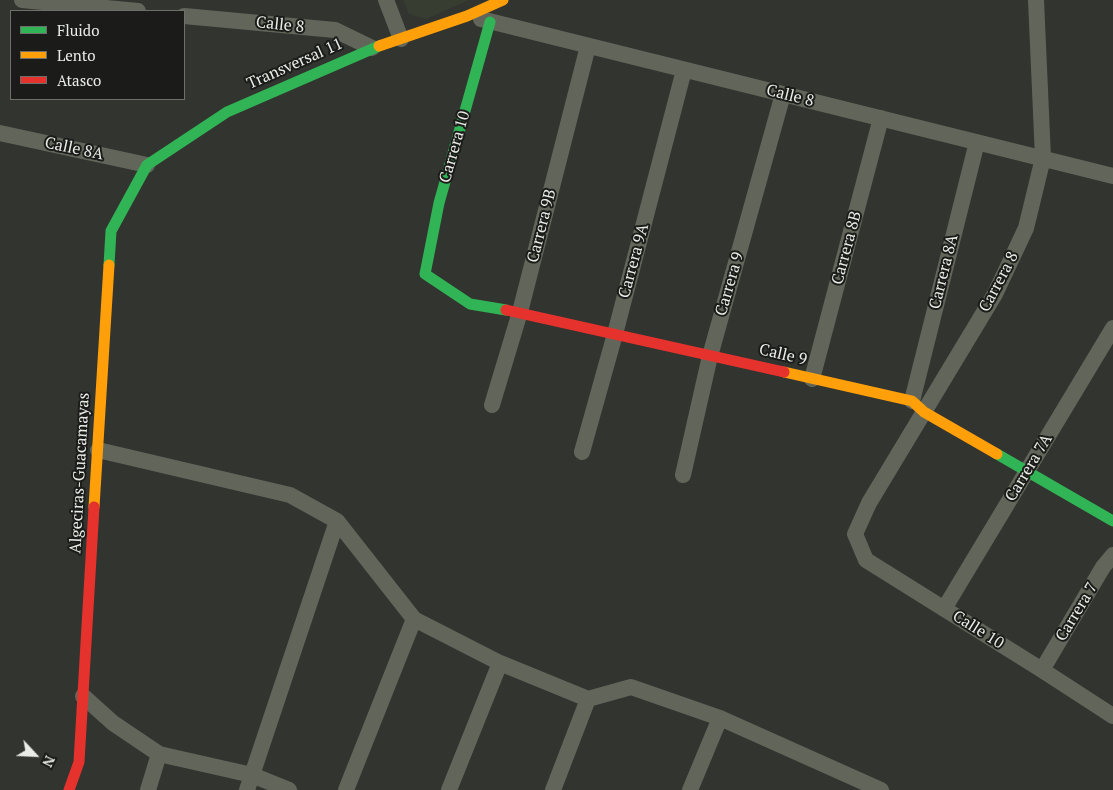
<!DOCTYPE html>
<style>
body{margin:0}
#map{position:relative;width:1113px;height:790px;overflow:hidden;background:#323430;font-family:"PT Serif",serif}
canvas{display:block}
.legend{position:absolute;left:10px;top:10px;width:175px;height:90px;box-sizing:border-box;background:#1b1c19;border:1px solid #6e6f6b;margin:0;padding:6px 9px;list-style:none;font-size:15px;color:#eaece7}
.legend li{display:flex;align-items:center;gap:10px;height:25px}
.legend b{width:25px;border:1px solid #6e6f6b}
.north{position:absolute;left:10px;top:730px;width:50px;height:50px;-webkit-text-stroke:4px #1b1c19;paint-order:stroke;rotate:115deg;font-size:14px;font-weight:700;line-height:20px;text-align:center;color:#eaece7}
.north::after{content:'';display:block;margin:auto;width:18px;height:22px;background:#eaece7;clip-path:polygon(50% 0,100% 100%,50% 72%,0 100%)}
</style>
<div id="map">
<canvas width="1113" height="790"></canvas>
<ul class="legend">
<li><b style="height:6px;background:#30b455"></b>Fluido</li>
<li><b style="height:6px;background:#ff9f0a"></b>Lento</li>
<li><b style="height:6px;background:#e5322d"></b>Atasco</li>
</ul>
<div class="north">N</div>
</div>
<script>
const ctx = document.querySelector('canvas').getContext('2d');
ctx.lineJoin = 'round';
function fill(path, color) {
  ctx.fillStyle = color;
  ctx.fill(path, 'evenodd');
}
function shape(rows) {
  const path = new Path2D();
  for (const r of rows) {
    path.moveTo(r[0], r[1]);
    for (let i = 2; i < r.length; i += 2) path.lineTo(r[i], r[i + 1]);
  }
  return path;
}
function trace(path, color, width, dash) {
  ctx.strokeStyle = color;
  ctx.lineWidth = width;
  ctx.lineCap = dash ? 'butt' : 'round';
  ctx.setLineDash(dash || []);
  ctx.stroke(path);
}
function drawText(font, color, halo, rows, align = 'center') {
  ctx.font = font + ' "PT Serif",serif';
  ctx.lineWidth = 4;
  ctx.setLineDash([]);
  ctx.textBaseline = 'middle';
  ctx.strokeStyle = halo;
  ctx.fillStyle = color;
  for (const [text, x, y, turn = 0] of rows) {
    ctx.save();
    ctx.translate(x, y);
    ctx.rotate((+turn || 0) * Math.PI / 180);
    ctx.textAlign = isNaN(turn) ? turn : align;
    if (halo) ctx.strokeText(text, 0, 0);
    ctx.fillText(text, 0, 0);
    ctx.restore();
  }
}
fill(shape([
 [403,0,469,0,426,19,409,14]
]), '#383d31');
trace(shape([
 [22,0,138,11],
 [386,0,401,39],
 [1036,0,1043,158,1026,228,995,294,869,503,855,534,866,560,1042,670,1113,716],
 [184,16,335,30,372,48],
 [481,19,1113,176],
 [0,133,147,165],
 [812,379,881,118],
 [912,401,977,142],
 [492,405,520,312,588,46],
 [98,450,290,495,337,521,414,619,500,663,588,699,631,687,720,718,881,790],
 [582,452,615,334,684,70],
 [683,475,710,356,783,94],
 [944,609,1113,328],
 [1042,670,1103,567,1113,555],
 [83,696,113,723,159,754,252,775,289,790],
 [148,790,159,754],
 [247,790,337,521],
 [346,790,414,619],
 [449,790,500,663],
 [553,790,588,699],
 [690,790,720,718]
]), '#62665a', 16);
trace(shape([
 [490,22,439,203,425,274,470,304,506,310],
 [109,265,111,231,147,165,227,112,379,46],
 [997,454,1113,521]
]), '#30b455', 11);
trace(shape([
 [379,46,467,16,503,0],
 [784,372,912,401,924,412,997,454],
 [94,507,109,265]
]), '#ff9f0a', 11);
trace(shape([
 [506,310,784,372],
 [69,790,79,762,94,507]
]), '#e5322d', 11);
drawText('16px', '#eaece7', '#1b1c19', [
 ["Calle 8",280,25,6],
 ["Transversal 11",295,64,-24],
 ["Calle 8",790,96,14],
 ["Carrera 10",455,147,-74],
 ["Calle 8A",74,149,12],
 ["Carrera 9B",542,226,-76],
 ["Carrera 8B",847,248,-75],
 ["Carrera 9A",634,261,-75],
 ["Carrera 8A",944,272,-76],
 ["Carrera 8",999,282,-62],
 ["Carrera 9",730,284,-74],
 ["Calle 9",783,355,13],
 ["Carrera 7A",1029,468,-59],
 ["Algeciras-Guacamayas",80,473,-87],
 ["Carrera 7",1077,612,-59],
 ["Calle 10",978,630,32]
]);
</script>
